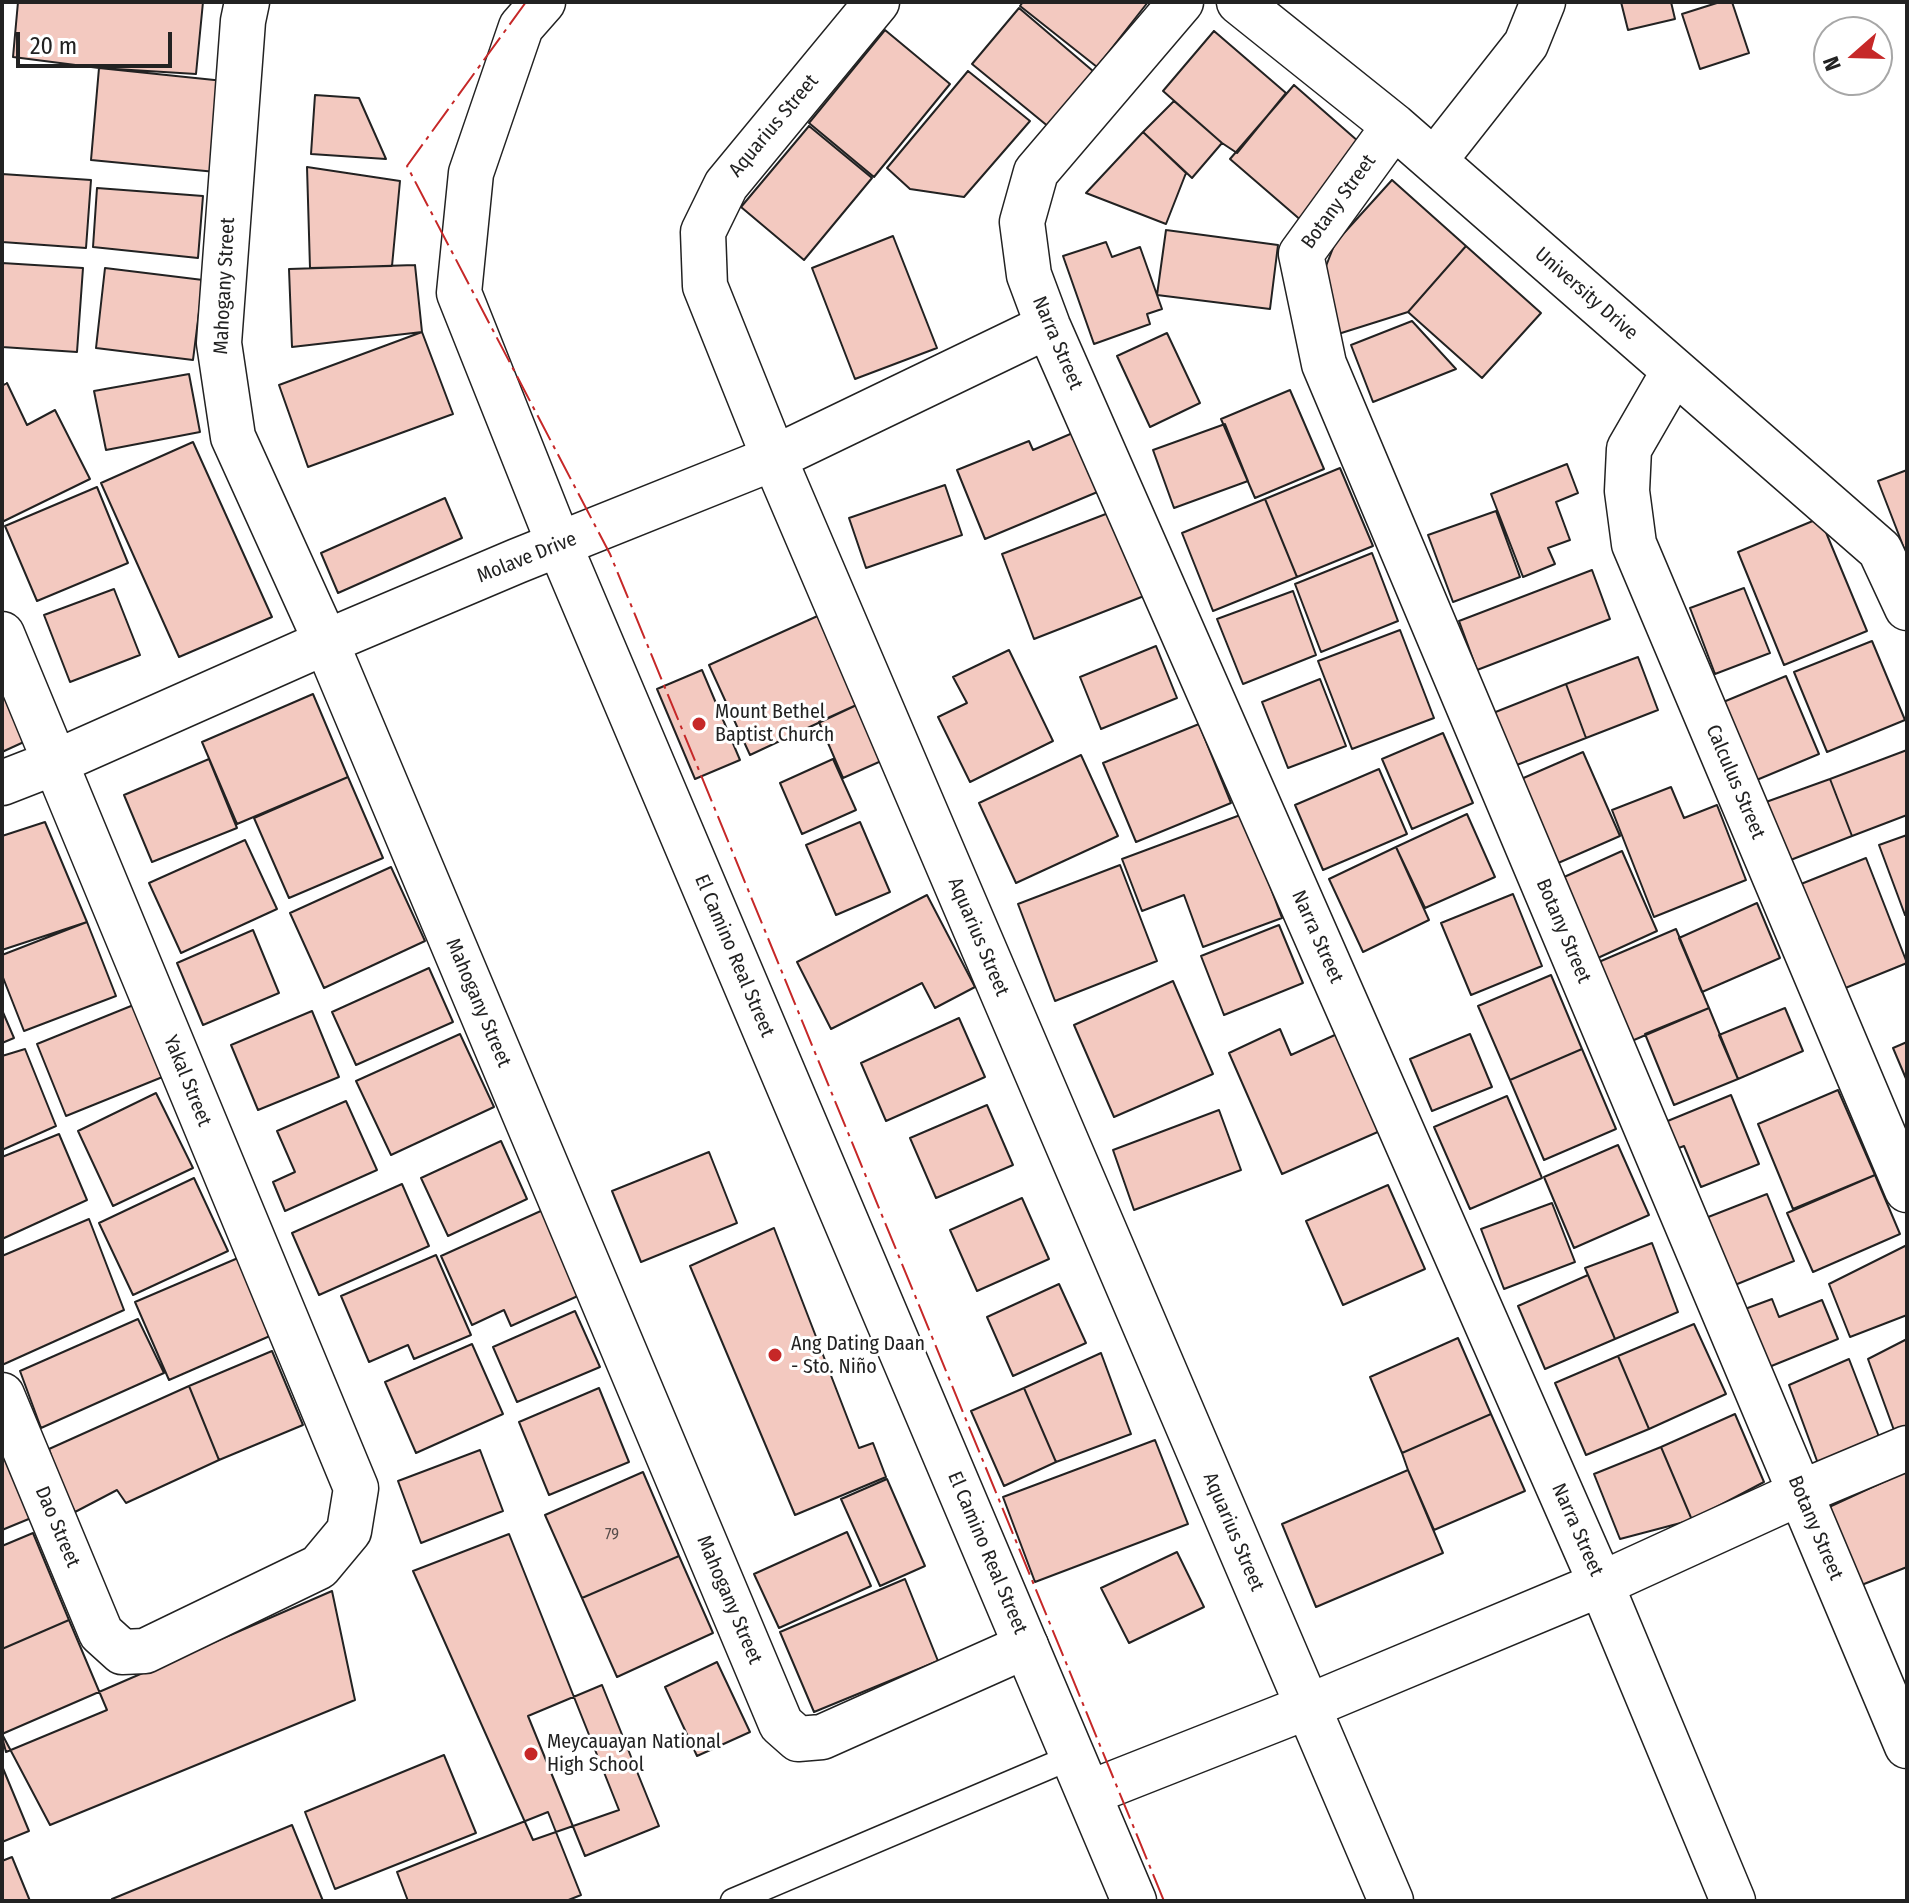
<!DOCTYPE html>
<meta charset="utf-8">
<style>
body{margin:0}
#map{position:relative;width:1909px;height:1903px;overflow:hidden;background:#fff;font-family:"Fira Sans Condensed",sans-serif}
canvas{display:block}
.frame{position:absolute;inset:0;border:4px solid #222;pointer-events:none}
.north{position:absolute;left:1813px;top:16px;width:80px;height:80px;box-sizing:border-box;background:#fff;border:2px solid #a7a7a7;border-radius:50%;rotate:250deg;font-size:22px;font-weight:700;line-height:32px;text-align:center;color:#222}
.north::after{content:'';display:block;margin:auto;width:28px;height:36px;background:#c62828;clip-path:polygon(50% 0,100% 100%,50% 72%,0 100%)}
.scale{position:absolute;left:16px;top:32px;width:156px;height:36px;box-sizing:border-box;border:4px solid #222;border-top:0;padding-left:10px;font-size:24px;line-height:28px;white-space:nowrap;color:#222;-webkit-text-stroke:6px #fff;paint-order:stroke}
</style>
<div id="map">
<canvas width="1909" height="1903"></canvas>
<div class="frame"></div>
<div class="north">N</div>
<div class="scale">20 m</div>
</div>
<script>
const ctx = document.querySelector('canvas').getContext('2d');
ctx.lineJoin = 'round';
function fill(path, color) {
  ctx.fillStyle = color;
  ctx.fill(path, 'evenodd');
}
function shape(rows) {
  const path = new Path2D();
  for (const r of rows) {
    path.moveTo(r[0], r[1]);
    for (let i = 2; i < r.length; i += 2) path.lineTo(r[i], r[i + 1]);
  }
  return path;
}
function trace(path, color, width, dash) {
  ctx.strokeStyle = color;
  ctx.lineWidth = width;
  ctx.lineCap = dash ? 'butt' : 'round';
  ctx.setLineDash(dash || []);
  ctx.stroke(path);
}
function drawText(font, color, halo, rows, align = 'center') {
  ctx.font = font + ' "Fira Sans Condensed",sans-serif';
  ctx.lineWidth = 6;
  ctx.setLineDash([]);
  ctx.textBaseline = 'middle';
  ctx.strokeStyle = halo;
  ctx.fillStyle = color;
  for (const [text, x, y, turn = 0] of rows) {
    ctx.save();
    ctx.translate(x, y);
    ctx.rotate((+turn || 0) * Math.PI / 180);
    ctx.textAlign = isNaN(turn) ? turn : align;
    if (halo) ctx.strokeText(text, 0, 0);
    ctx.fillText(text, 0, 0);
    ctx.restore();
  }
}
const building = shape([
 [18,2,203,2,196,74,99,68,13,57,18,2],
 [1023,2,1148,2,1097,67,1020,6,1023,2],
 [1621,2,1671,2,1675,19,1628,30,1621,2],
 [1720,2,1732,2,1749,53,1700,69,1682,14,1720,2],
 [1019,8,1100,77,1055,132,972,64,1019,8],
 [885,30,950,84,874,177,809,123,885,30],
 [1214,31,1286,93,1237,153,1222,143,1163,91,1214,31],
 [99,68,224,81,216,172,91,160,99,68],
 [968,71,1030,121,964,197,910,189,887,168,968,71],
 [1294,85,1367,149,1303,222,1230,159,1294,85],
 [315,95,359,98,386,159,311,154,315,95],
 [1174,101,1222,143,1192,178,1143,132,1174,101],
 [809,126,872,178,804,260,741,207,809,126],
 [1143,132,1186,173,1166,224,1086,193,1143,132],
 [307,167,400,181,392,266,310,268,307,167],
 [2,174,91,180,86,248,2,242,2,174],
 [1392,180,1466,246,1408,312,1335,335,1319,284,1335,243,1392,180],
 [97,188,203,196,198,258,93,247,97,188],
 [1166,230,1278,245,1270,309,1157,295,1166,230],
 [893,236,937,348,855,379,812,268,893,236],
 [1106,242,1112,257,1140,247,1162,309,1147,314,1150,324,1094,344,1063,256,1106,242],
 [1466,246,1541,313,1482,378,1408,312,1466,246],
 [2,263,83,268,77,352,2,347,2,263],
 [415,265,422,332,292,347,289,269,415,265],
 [105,268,203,280,193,360,96,348,105,268],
 [1412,321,1456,369,1373,402,1351,345,1412,321],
 [422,332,453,414,308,467,279,385,422,332],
 [1167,333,1200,403,1150,427,1117,356,1167,333],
 [189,374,200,432,106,450,94,391,189,374],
 [7,383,27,425,55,410,90,479,2,522,2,386,7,383],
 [1290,390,1324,469,1255,498,1221,419,1290,390],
 [1225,424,1248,481,1174,508,1153,450,1225,424],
 [1082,429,1107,488,985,539,957,470,1029,441,1033,450,1082,429],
 [193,442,272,617,179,657,101,483,193,442],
 [1567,464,1578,493,1556,502,1570,540,1548,548,1555,564,1523,577,1491,494,1567,464],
 [1340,468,1373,546,1297,577,1265,499,1340,468],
 [1907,470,1907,556,1878,481,1907,470],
 [945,485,962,535,866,568,849,518,945,485],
 [97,487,128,563,37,601,5,526,97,487],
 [445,498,462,538,338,593,321,553,445,498],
 [1265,499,1297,577,1213,611,1182,533,1265,499],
 [1496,511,1520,577,1453,602,1428,535,1496,511],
 [1111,512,1144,596,1034,639,1002,554,1111,512],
 [1820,518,1867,631,1784,665,1738,552,1820,518],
 [1372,553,1398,621,1321,652,1295,584,1372,553],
 [1592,570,1610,619,1477,670,1459,621,1592,570],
 [1744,588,1770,653,1715,674,1690,608,1744,588],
 [114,589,140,655,70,682,44,615,114,589],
 [1293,591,1316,655,1243,684,1217,619,1293,591],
 [822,614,863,702,750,755,709,665,822,614],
 [1400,630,1434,718,1352,749,1318,661,1400,630],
 [1872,641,1905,720,1827,752,1794,672,1872,641],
 [1156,646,1177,698,1101,729,1080,677,1156,646],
 [1009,650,1053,741,970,782,938,717,967,703,953,677,1009,650],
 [1638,657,1658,710,1586,738,1566,684,1638,657],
 [702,670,740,760,695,779,657,689,702,670],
 [1786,676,1819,754,1747,784,1716,705,1786,676],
 [1320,679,1346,746,1288,768,1262,702,1320,679],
 [2,683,26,741,2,752,2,683],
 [1566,684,1586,738,1509,768,1488,715,1566,684],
 [313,694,348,777,237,824,202,742,313,694],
 [863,702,888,758,843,778,819,722,863,702],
 [1199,724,1231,803,1136,842,1103,763,1199,724],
 [1443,733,1473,803,1412,829,1382,759,1443,733],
 [1907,750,1907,815,1852,836,1830,779,1907,750],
 [1583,752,1620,836,1549,867,1512,783,1583,752],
 [1081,755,1118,836,1016,883,979,803,1081,755],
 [209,759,237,828,152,862,124,795,209,759],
 [833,759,856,810,802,834,780,783,833,759],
 [1379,769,1407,834,1323,870,1295,805,1379,769],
 [348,777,383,858,289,898,254,818,348,777],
 [1830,779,1852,836,1788,861,1766,802,1830,779],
 [1671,787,1684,818,1717,805,1746,880,1654,917,1612,810,1671,787],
 [1243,814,1282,918,1203,947,1184,895,1142,911,1122,859,1243,814],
 [1467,814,1495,877,1425,908,1396,847,1467,814],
 [45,822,87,922,2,950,2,836,45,822],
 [860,822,890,892,836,915,806,845,860,822],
 [1907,835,1907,914,1905,915,1879,845,1907,835],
 [245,840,277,909,181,953,149,883,245,840],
 [1396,847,1429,920,1363,952,1329,879,1396,847],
 [1622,851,1657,931,1589,962,1553,882,1622,851],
 [1866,858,1907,963,1838,991,1796,886,1866,858],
 [1120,865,1157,961,1055,1001,1018,904,1120,865],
 [391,867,425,941,324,988,290,913,391,867],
 [1513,894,1542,966,1471,995,1441,923,1513,894],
 [927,895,975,987,935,1008,922,983,831,1029,797,962,927,895],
 [1757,903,1780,958,1702,992,1679,938,1757,903],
 [87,922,116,996,24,1031,2,975,2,955,87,922],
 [1279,925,1303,983,1224,1015,1201,956,1279,925],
 [1676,929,1709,1008,1627,1043,1594,964,1676,929],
 [253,930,279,993,203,1025,177,963,253,930],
 [429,968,453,1022,356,1065,332,1012,429,968],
 [1551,975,1582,1049,1510,1080,1478,1006,1551,975],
 [1173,981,1213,1074,1114,1117,1074,1025,1173,981],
 [136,1004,165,1076,66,1116,37,1044,136,1004],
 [1709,1008,1738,1079,1674,1105,1645,1034,1709,1008],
 [1785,1008,1803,1051,1738,1079,1719,1035,1785,1008],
 [2,1010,14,1038,2,1043,2,1010],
 [312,1011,339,1077,258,1110,231,1045,312,1011],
 [959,1018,985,1077,886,1121,861,1063,959,1018],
 [1280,1029,1291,1055,1337,1034,1380,1131,1282,1174,1229,1053,1280,1029],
 [460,1034,494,1107,391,1155,356,1081,460,1034],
 [1470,1034,1492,1087,1432,1111,1410,1059,1470,1034],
 [1907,1042,1907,1081,1893,1048,1907,1042],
 [25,1049,56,1126,2,1150,2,1056,25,1049],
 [1582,1049,1616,1129,1544,1160,1510,1080,1582,1049],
 [1838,1090,1875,1175,1793,1209,1758,1124,1838,1090],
 [156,1093,193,1168,113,1206,78,1131,156,1093],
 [1731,1095,1759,1164,1701,1187,1684,1146,1663,1154,1653,1127,1731,1095],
 [1507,1096,1542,1178,1470,1209,1434,1127,1507,1096],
 [346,1101,377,1170,285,1211,273,1182,295,1172,277,1131,346,1101],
 [987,1105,1013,1165,936,1198,910,1138,987,1105],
 [1219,1110,1241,1170,1134,1210,1113,1150,1219,1110],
 [59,1134,87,1200,2,1239,2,1157,59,1134],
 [501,1141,527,1199,448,1236,421,1178,501,1141],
 [1618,1145,1649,1215,1574,1248,1544,1177,1618,1145],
 [709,1152,737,1223,641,1262,612,1191,709,1152],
 [1875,1175,1900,1234,1813,1272,1787,1213,1875,1175],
 [194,1178,228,1251,133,1295,99,1223,194,1178],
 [402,1184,429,1246,319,1295,292,1233,402,1184],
 [1388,1185,1425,1269,1343,1305,1306,1221,1388,1185],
 [1767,1194,1794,1261,1725,1289,1698,1221,1767,1194],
 [1022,1198,1049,1259,977,1291,950,1230,1022,1198],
 [1552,1203,1575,1262,1504,1289,1481,1229,1552,1203],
 [543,1210,580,1295,511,1326,504,1310,472,1325,441,1256,543,1210],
 [89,1219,124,1310,2,1365,2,1256,89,1219],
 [774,1228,859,1448,873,1443,886,1477,795,1515,690,1266,774,1228],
 [1652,1243,1678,1312,1615,1339,1585,1268,1652,1243],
 [1907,1245,1907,1315,1850,1337,1829,1284,1907,1245],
 [245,1255,279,1332,169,1380,135,1302,245,1255],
 [436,1255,471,1335,414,1359,408,1345,369,1362,341,1296,436,1255],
 [1588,1275,1615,1339,1545,1369,1518,1306,1588,1275],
 [1059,1284,1086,1343,1013,1376,987,1317,1059,1284],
 [1772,1299,1779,1317,1822,1300,1838,1339,1769,1367,1745,1309,1772,1299],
 [575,1311,600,1367,517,1402,493,1347,575,1311],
 [138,1319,164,1373,41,1428,20,1371,138,1319],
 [1694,1324,1726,1394,1649,1429,1618,1356,1694,1324],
 [1458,1338,1491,1414,1402,1453,1370,1377,1458,1338],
 [1907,1339,1907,1427,1895,1433,1868,1359,1907,1339],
 [472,1344,503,1414,416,1453,385,1382,472,1344],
 [272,1351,303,1425,219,1460,189,1386,272,1351],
 [1101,1353,1131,1434,1056,1462,1024,1388,1101,1353],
 [1618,1356,1649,1429,1586,1455,1555,1383,1618,1356],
 [1849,1359,1881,1442,1820,1469,1789,1385,1849,1359],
 [189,1386,219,1460,126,1503,117,1490,75,1512,60,1484,49,1449,189,1386],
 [599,1388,629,1462,549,1495,519,1422,599,1388],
 [1024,1388,1056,1462,1004,1486,971,1411,1024,1388],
 [1491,1414,1525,1491,1434,1530,1408,1470,1402,1453,1491,1414],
 [1735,1414,1764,1482,1692,1520,1661,1447,1735,1414],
 [2,1433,36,1516,2,1530,2,1433],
 [1155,1440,1188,1524,1035,1582,1003,1497,1155,1440],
 [1661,1447,1692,1520,1620,1539,1594,1474,1661,1447],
 [480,1450,503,1511,421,1543,398,1481,480,1450],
 [1408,1470,1443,1553,1316,1607,1282,1524,1408,1470],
 [1907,1471,1907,1567,1859,1586,1827,1508,1907,1471],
 [643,1472,679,1556,582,1598,545,1515,643,1472],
 [887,1479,925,1566,880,1586,841,1499,887,1479],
 [847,1532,871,1586,779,1628,754,1574,847,1532],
 [33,1533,69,1620,2,1649,2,1546,33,1533],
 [509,1534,619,1810,533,1840,413,1571,509,1534],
 [1177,1552,1204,1607,1129,1643,1101,1588,1177,1552],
 [679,1556,713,1633,617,1677,582,1598,679,1556],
 [905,1579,938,1661,814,1712,780,1632,905,1579],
 [332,1591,355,1700,50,1825,2,1734,332,1591],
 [69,1620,107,1710,6,1752,2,1737,2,1649,69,1620],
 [717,1662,750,1732,697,1756,665,1687,717,1662],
 [602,1685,659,1826,585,1856,528,1716,602,1685],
 [444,1755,476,1833,335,1889,305,1812,444,1755],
 [2,1766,29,1831,2,1842,2,1766],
 [548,1812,581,1895,566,1901,408,1901,397,1872,548,1812],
 [292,1825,323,1901,113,1901,112,1899,292,1825],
 [12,1857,30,1901,2,1901,2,1861,12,1857]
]);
fill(building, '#f3c9c0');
trace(building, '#222', 2);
const lane = shape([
 [733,1901,1074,1756]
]);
const street = shape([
 [247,2,243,21,219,343,233,437,326,642,781,1724,798,1739,822,1737,1026,1646],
 [877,2,726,185,703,232,705,286,774,458,1391,1901],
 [1181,2,1036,172,1022,222,1029,275,1048,326,1601,1584,1733,1901],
 [1239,2,1394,126,1880,550,1907,608],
 [1394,126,1301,254,1324,364,1907,1746],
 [1434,161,1526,44,1543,2],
 [1674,371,1629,449,1627,491,1634,544,1907,1190],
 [2,634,356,1488,349,1531,319,1567,145,1651,122,1652,101,1633,2,1395],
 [2,783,56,762,326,642,517,561,774,458,1048,326],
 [1089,1793,1307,1707,1601,1584,1800,1493,1907,1448]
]);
const secondary = shape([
 [543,2,521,27,471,173,459,293,559,544,1134,1901]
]);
trace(lane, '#222', 27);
trace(street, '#222', 47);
trace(secondary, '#222', 47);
trace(lane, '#fff', 24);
trace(street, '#fff', 44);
trace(secondary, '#fff', 44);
trace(shape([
 [526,2,407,166,610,554,1164,1901]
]), '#c62828', 2, [28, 6, 4, 6]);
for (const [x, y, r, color] of [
 [699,724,8,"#c62828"],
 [775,1355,8,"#c62828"],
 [531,1754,8,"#c62828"]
]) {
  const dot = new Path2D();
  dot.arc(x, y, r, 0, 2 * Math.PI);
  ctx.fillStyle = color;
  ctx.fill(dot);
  trace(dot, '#fff', 3);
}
drawText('16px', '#564c4a', null, [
 ["79",612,1535]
]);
drawText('20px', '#222', '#fff', [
 ["Aquarius Street",774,126,-50],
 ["Botany Street",1339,202,-54],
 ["Mahogany Street",225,286,-87],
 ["University Drive",1586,294,41],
 ["Narra Street",1057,343,67],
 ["Molave Drive",527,558,-22],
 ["Calculus Street",1735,782,67],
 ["Botany Street",1563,931,67],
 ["Aquarius Street",978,937,67],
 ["Narra Street",1317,937,66],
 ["El Camino Real Street",734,956,67],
 ["Mahogany Street",478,1003,67],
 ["Yakal Street",187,1081,68],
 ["Dao Street",57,1527,67],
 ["Botany Street",1815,1528,67],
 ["Narra Street",1577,1530,66],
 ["Aquarius Street",1233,1532,67],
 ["El Camino Real Street",987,1553,67],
 ["Mahogany Street",729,1600,67]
]);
drawText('20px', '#222', '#fff', [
 ["Mount Bethel",715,712],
 ["Baptist Church",715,735],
 ["Ang Dating Daan",791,1344],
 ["- Sto. Niño",791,1367],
 ["Meycauayan National",547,1742],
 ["High School",547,1765]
], 'left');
</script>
